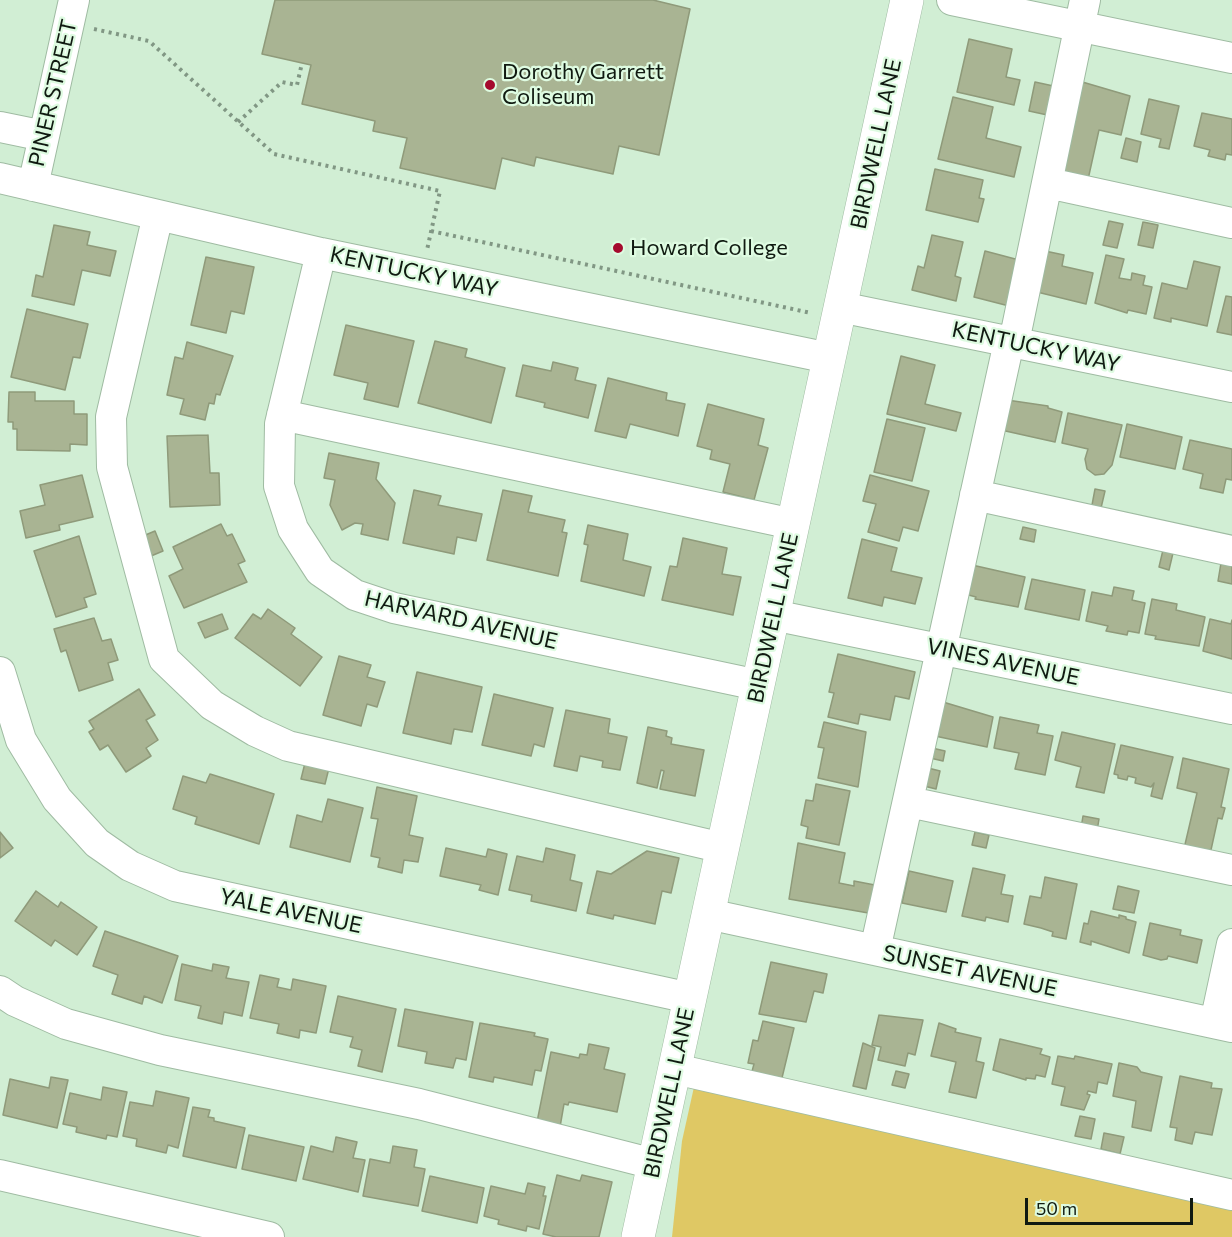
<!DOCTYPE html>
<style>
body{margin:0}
#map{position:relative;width:1232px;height:1237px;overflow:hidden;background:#d1eed4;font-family:Commissioner,sans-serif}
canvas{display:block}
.scale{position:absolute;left:1025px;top:1198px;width:168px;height:27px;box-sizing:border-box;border:3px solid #101a11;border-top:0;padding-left:8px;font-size:18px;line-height:21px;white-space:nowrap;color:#101a11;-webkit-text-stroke:4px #defbe1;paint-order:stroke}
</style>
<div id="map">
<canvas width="1232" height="1237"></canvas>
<div class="scale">50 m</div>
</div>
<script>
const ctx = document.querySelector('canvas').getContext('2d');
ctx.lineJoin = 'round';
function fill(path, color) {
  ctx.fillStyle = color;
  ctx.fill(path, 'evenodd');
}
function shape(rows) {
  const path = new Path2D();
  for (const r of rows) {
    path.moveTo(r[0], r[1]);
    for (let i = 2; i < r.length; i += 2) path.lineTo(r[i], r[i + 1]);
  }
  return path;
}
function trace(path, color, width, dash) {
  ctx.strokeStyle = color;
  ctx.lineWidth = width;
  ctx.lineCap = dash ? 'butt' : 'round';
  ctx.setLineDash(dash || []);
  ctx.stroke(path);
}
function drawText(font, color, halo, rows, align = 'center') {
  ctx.font = font + ' Commissioner,sans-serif';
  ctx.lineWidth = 4.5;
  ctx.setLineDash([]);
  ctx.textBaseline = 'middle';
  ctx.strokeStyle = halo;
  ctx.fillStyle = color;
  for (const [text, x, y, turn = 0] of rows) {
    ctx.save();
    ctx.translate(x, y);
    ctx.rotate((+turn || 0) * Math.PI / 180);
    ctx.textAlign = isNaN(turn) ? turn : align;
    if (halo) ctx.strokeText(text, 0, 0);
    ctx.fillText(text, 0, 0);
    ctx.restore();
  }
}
fill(shape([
 [696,1078,1232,1200,1232,1237,672,1237,682,1141]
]), '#dfc864');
const building = shape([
 [275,0,653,0,690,9,659,155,619,146,613,174,536,157,534,166,502,158,495,189,400,168,407,138,373,131,375,121,302,104,311,65,262,54,275,0],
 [969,39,1012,49,1006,77,1020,80,1014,105,957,92,969,39],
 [1079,81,1130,96,1121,135,1099,130,1087,184,1057,177,1079,81],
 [1035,82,1058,87,1052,116,1029,111,1035,82],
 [953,97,993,107,986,138,1021,147,1014,177,938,159,953,97],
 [1149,99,1179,106,1169,149,1159,147,1161,139,1141,134,1149,99],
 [1202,113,1232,119,1232,155,1226,154,1225,160,1208,156,1210,150,1194,146,1202,113],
 [1126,138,1141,142,1137,162,1121,158,1126,138],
 [935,169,983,180,979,198,984,199,978,222,926,210,935,169],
 [1109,221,1123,224,1117,248,1103,245,1109,221],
 [1143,222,1158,225,1153,248,1138,245,1143,222],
 [54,225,90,232,87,245,116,251,110,276,82,270,74,305,32,296,36,275,43,277,54,225],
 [932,235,963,242,955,276,961,278,956,301,912,290,918,266,924,268,932,235],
 [985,251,1019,260,1013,307,974,297,985,251],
 [1045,251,1064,255,1062,266,1093,273,1086,304,1037,292,1045,251],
 [1106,255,1124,259,1119,278,1131,280,1132,273,1145,276,1143,285,1152,287,1146,314,1128,310,1127,313,1095,303,1106,255],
 [206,257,254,267,244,314,231,311,226,333,191,325,206,257],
 [1194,261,1220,267,1207,326,1171,318,1171,322,1154,318,1162,283,1187,289,1194,261],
 [1226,296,1232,297,1232,335,1217,332,1226,296],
 [27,309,88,324,80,358,73,357,65,390,11,377,27,309],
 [346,325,414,341,398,407,364,399,368,383,334,375,346,325],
 [435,341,467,349,465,357,505,368,491,423,418,403,435,341],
 [187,342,233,356,220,395,216,394,214,404,209,403,205,420,180,414,184,399,167,395,175,357,183,359,187,342],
 [901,356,935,365,925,404,961,413,956,431,887,414,901,356],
 [553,362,578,368,575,380,596,385,588,418,544,407,545,403,516,396,523,365,551,371,553,362],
 [608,378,667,393,666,400,685,404,678,436,630,424,626,438,595,431,608,378],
 [9,392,35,392,35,401,74,401,74,414,87,414,87,445,70,444,70,451,17,450,17,429,13,429,13,422,8,422,9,392],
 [1007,400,1048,406,1048,408,1062,412,1055,442,1001,430,1007,400],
 [708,404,764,419,758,445,768,448,754,500,723,492,730,464,710,459,712,450,697,446,708,404],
 [1068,413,1122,425,1112,465,1104,474,1095,475,1087,469,1085,459,1088,449,1062,443,1068,413],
 [887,419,925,428,912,481,874,472,887,419],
 [1127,424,1182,437,1175,469,1120,457,1127,424],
 [208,435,210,473,219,473,220,505,170,507,167,436,208,435],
 [1190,440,1232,449,1232,480,1226,479,1223,493,1200,488,1203,474,1183,469,1190,440],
 [329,453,379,463,376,479,395,503,388,540,361,534,363,524,355,523,342,530,330,505,335,480,324,478,329,453],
 [82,475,93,517,59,525,60,530,26,538,20,511,45,505,40,485,82,475],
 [870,475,929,491,918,531,903,527,899,541,868,532,876,504,863,501,870,475],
 [1095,489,1105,491,1101,508,1092,505,1095,489],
 [414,490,441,496,438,505,482,514,476,541,457,537,454,554,403,543,414,490],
 [503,490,532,496,528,512,565,520,562,532,567,533,558,576,487,560,503,490],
 [221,524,227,536,232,534,245,561,238,564,247,582,184,608,169,576,183,569,173,547,221,524],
 [588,525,628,534,623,560,651,567,644,596,581,581,588,545,584,544,588,525],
 [1023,527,1036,530,1034,542,1020,539,1023,527],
 [155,531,163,551,151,556,143,536,155,531],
 [79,536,96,594,84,598,87,607,56,617,34,551,79,536],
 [683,538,727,548,722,574,741,577,733,615,662,600,670,566,677,567,683,538],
 [862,539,897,548,891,571,922,578,915,604,884,597,882,606,848,598,862,539],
 [1163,550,1173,553,1169,570,1159,567,1163,550],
 [1221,563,1232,566,1232,584,1218,581,1221,563],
 [972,565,1025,577,1018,607,975,599,976,597,965,594,972,565],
 [1032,579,1085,590,1079,620,1025,609,1032,579],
 [1114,587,1134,591,1132,600,1145,603,1139,633,1128,631,1127,635,1106,631,1108,626,1086,621,1092,592,1112,596,1114,587],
 [1152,599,1177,604,1176,610,1205,617,1199,646,1155,639,1156,636,1145,634,1152,599],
 [268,609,295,628,291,634,322,657,300,686,235,638,253,614,261,619,268,609],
 [222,614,228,629,205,638,198,623,222,614],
 [94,618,102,641,111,639,118,660,108,663,113,680,79,691,66,650,61,652,54,629,94,618],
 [1210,619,1231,624,1232,620,1232,659,1203,651,1210,619],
 [838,654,915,672,909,699,895,696,890,720,860,714,858,724,828,717,834,693,829,692,838,654],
 [339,656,371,665,367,677,385,682,377,707,367,704,361,726,323,715,339,656],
 [417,672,482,687,472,732,454,729,451,744,403,733,417,672],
 [139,689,155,715,146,720,158,740,146,748,151,756,126,772,108,745,100,750,89,732,94,729,89,721,139,689],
 [494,694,553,708,544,747,534,744,531,756,482,745,494,694],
 [943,702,993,717,987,747,935,736,943,702],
 [566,710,610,719,608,733,627,737,620,770,602,767,603,761,580,756,577,771,554,766,566,710],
 [1000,717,1039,725,1037,733,1053,736,1045,775,1015,769,1019,753,994,748,1000,717],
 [824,722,866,732,858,787,818,778,824,748,818,747,824,722],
 [648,727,667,731,666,736,672,738,671,744,704,750,695,796,660,789,664,771,661,770,657,788,637,783,648,727],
 [1062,732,1115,744,1104,793,1076,787,1081,767,1055,760,1062,732],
 [1121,745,1173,757,1162,799,1151,796,1154,783,1151,787,1135,783,1136,778,1128,776,1127,780,1118,778,1118,775,1114,774,1121,745],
 [932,748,945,751,943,761,930,758,932,748],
 [1183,758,1229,769,1221,807,1225,808,1222,819,1218,818,1209,859,1183,853,1197,793,1177,788,1183,758],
 [305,763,329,768,325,784,301,779,305,763],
 [928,768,940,771,936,789,924,786,928,768],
 [210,774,274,794,259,844,195,824,197,817,173,809,183,776,206,783,210,774],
 [816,784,850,791,839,845,806,838,808,827,801,825,806,800,813,801,816,784],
 [377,787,417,796,409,835,423,838,418,862,404,860,402,873,378,867,380,858,371,856,378,819,371,818,377,787],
 [328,799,363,808,350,862,290,847,297,815,322,822,328,799],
 [1083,816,1099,819,1097,831,1081,828,1083,816],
 [0,832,13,848,0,858,0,832],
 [975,832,989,835,986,848,972,845,975,832],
 [798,843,845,853,839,883,854,886,854,881,880,886,874,914,789,899,798,843],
 [446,848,486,857,488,849,507,854,498,895,479,890,481,885,440,876,446,848],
 [546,848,575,855,570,880,582,883,576,911,531,901,532,895,509,890,517,856,543,862,546,848],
 [647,851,679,858,671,893,662,891,655,924,614,915,613,919,587,913,597,871,611,874,647,851],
 [973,868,1005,875,1001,894,1013,896,1008,922,986,917,985,921,962,916,973,868],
 [909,871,953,881,946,912,902,903,909,871],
 [1045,877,1077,884,1066,939,1052,936,1053,932,1041,928,1024,924,1030,896,1041,898,1045,877],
 [1118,886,1139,891,1134,913,1113,909,1118,886],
 [36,891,58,907,61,902,97,927,77,955,55,940,51,946,15,921,36,891],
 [1091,911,1119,918,1119,915,1126,917,1126,919,1136,922,1129,953,1091,941,1091,945,1080,942,1084,923,1088,924,1091,911],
 [1150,923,1181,930,1180,935,1202,940,1197,963,1168,956,1167,959,1161,960,1143,955,1150,923],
 [105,931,178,956,162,1003,144,996,142,1004,112,994,118,975,93,966,105,931],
 [771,962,827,974,823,993,814,991,806,1022,759,1014,771,962],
 [182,964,212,971,213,964,229,967,226,978,249,982,242,1016,224,1012,222,1024,198,1018,201,1006,175,1000,182,964],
 [260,975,279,979,277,987,291,990,293,979,326,986,316,1033,300,1030,299,1038,277,1033,279,1024,250,1018,260,975],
 [338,996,396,1009,382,1072,358,1066,362,1050,350,1047,353,1037,330,1032,338,996],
 [405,1009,473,1022,466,1060,456,1058,453,1068,425,1063,427,1052,398,1046,405,1009],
 [879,1015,923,1020,915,1055,908,1053,905,1066,878,1060,881,1047,872,1045,879,1015],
 [763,1021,794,1028,781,1082,751,1075,754,1064,748,1063,753,1040,758,1041,763,1021],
 [480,1023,535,1033,534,1036,548,1039,541,1071,535,1070,532,1085,494,1077,493,1082,469,1077,480,1023],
 [939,1023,956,1029,955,1032,981,1038,976,1061,984,1063,976,1098,949,1092,956,1062,931,1056,939,1023],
 [1000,1039,1042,1049,1040,1054,1050,1057,1045,1077,1036,1075,1035,1079,1026,1078,1026,1080,993,1070,1000,1039],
 [863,1043,875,1048,866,1089,853,1086,863,1043],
 [589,1044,609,1048,604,1069,625,1074,617,1112,569,1102,568,1105,564,1104,560,1127,537,1122,551,1052,579,1058,580,1054,587,1055,589,1044],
 [1058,1056,1074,1059,1075,1056,1112,1064,1107,1084,1098,1082,1096,1093,1088,1091,1087,1094,1090,1095,1084,1110,1061,1105,1065,1087,1052,1084,1058,1056],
 [1119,1063,1137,1067,1141,1072,1162,1077,1151,1131,1132,1127,1136,1101,1113,1096,1119,1063],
 [896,1071,909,1074,905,1088,892,1085,896,1071],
 [1180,1076,1212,1083,1211,1088,1222,1089,1212,1135,1195,1132,1192,1144,1175,1140,1177,1128,1170,1127,1180,1076],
 [51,1077,68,1080,57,1128,3,1115,10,1079,49,1088,51,1077],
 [103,1087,127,1092,117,1137,107,1135,106,1139,76,1132,77,1127,63,1124,70,1093,101,1100,103,1087],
 [156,1091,189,1098,178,1148,168,1145,166,1153,136,1146,137,1139,123,1136,130,1102,153,1106,156,1091],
 [193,1107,210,1110,208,1117,214,1118,214,1121,245,1128,236,1168,183,1156,193,1107],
 [1080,1116,1095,1119,1091,1139,1075,1136,1080,1116],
 [1104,1133,1124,1137,1120,1154,1101,1149,1104,1133],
 [249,1135,304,1147,296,1181,242,1169,249,1135],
 [336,1137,357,1142,353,1158,365,1160,358,1192,303,1179,311,1146,333,1152,336,1137],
 [393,1146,417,1150,414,1167,425,1169,418,1206,363,1196,370,1159,390,1163,393,1146],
 [557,1175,580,1181,582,1175,612,1182,599,1237,556,1237,543,1234,557,1175],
 [430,1176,484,1188,477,1223,422,1211,430,1176],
 [528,1183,545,1187,543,1196,546,1196,539,1229,527,1226,526,1231,498,1224,499,1220,484,1216,491,1186,525,1194,528,1183]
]);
fill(building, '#a9b493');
trace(building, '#8f9a7a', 1.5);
const minor = shape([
 [952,0,1232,58],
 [0,127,44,136],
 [0,178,321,253,829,358],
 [1048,183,1232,223],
 [33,186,74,0],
 [158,215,111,417,112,467,164,659,212,705,255,731,288,746,723,848],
 [321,253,280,424,279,486,293,529,320,571,355,595,394,608,758,685],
 [840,307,1232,387],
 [1014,342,1085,0],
 [282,415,793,524],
 [975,495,1232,551],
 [773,615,1232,709],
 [0,672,21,740,57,799,97,843,130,866,175,886,690,998],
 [909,802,1232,870],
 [708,914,1232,1027],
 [875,950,1009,342],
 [0,991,15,1001,66,1024,160,1050,419,1104,654,1164],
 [1215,1023,1232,944],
 [675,1069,1232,1195],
 [0,1175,269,1237]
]);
const major = shape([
 [638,1237,907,0]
]);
trace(minor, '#9fbba2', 32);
trace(major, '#9fbba2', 34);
trace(shape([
 [94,29,149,41,274,154,440,191,427,250],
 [238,122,282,82,297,85,302,63],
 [431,231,811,313]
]), '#819784', 4, [3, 4.5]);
trace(minor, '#fff', 30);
trace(major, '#fff', 33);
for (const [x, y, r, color] of [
 [490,85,6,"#a50a2e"],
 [618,248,6,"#a50a2e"]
]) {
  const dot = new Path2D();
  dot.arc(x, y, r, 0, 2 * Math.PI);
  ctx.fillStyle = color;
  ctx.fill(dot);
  trace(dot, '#defbe1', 2);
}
drawText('22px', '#101a11', '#defbe1', [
 ["Dorothy Garrett",502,72],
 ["Coliseum",502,97],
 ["Howard College",630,248]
], 'left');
drawText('22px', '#101a11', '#defbe1', [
 ["PINER STREET",53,93,-77],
 ["BIRDWELL LANE",876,144,-78],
 ["KENTUCKY WAY",414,272,12],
 ["KENTUCKY WAY",1036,347,12],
 ["BIRDWELL LANE",773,618,-78],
 ["HARVARD AVENUE",461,620,13],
 ["VINES AVENUE",1003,662,12],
 ["YALE AVENUE",291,911,12],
 ["SUNSET AVENUE",970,971,12],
 ["BIRDWELL LANE",669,1093,-78]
]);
</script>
